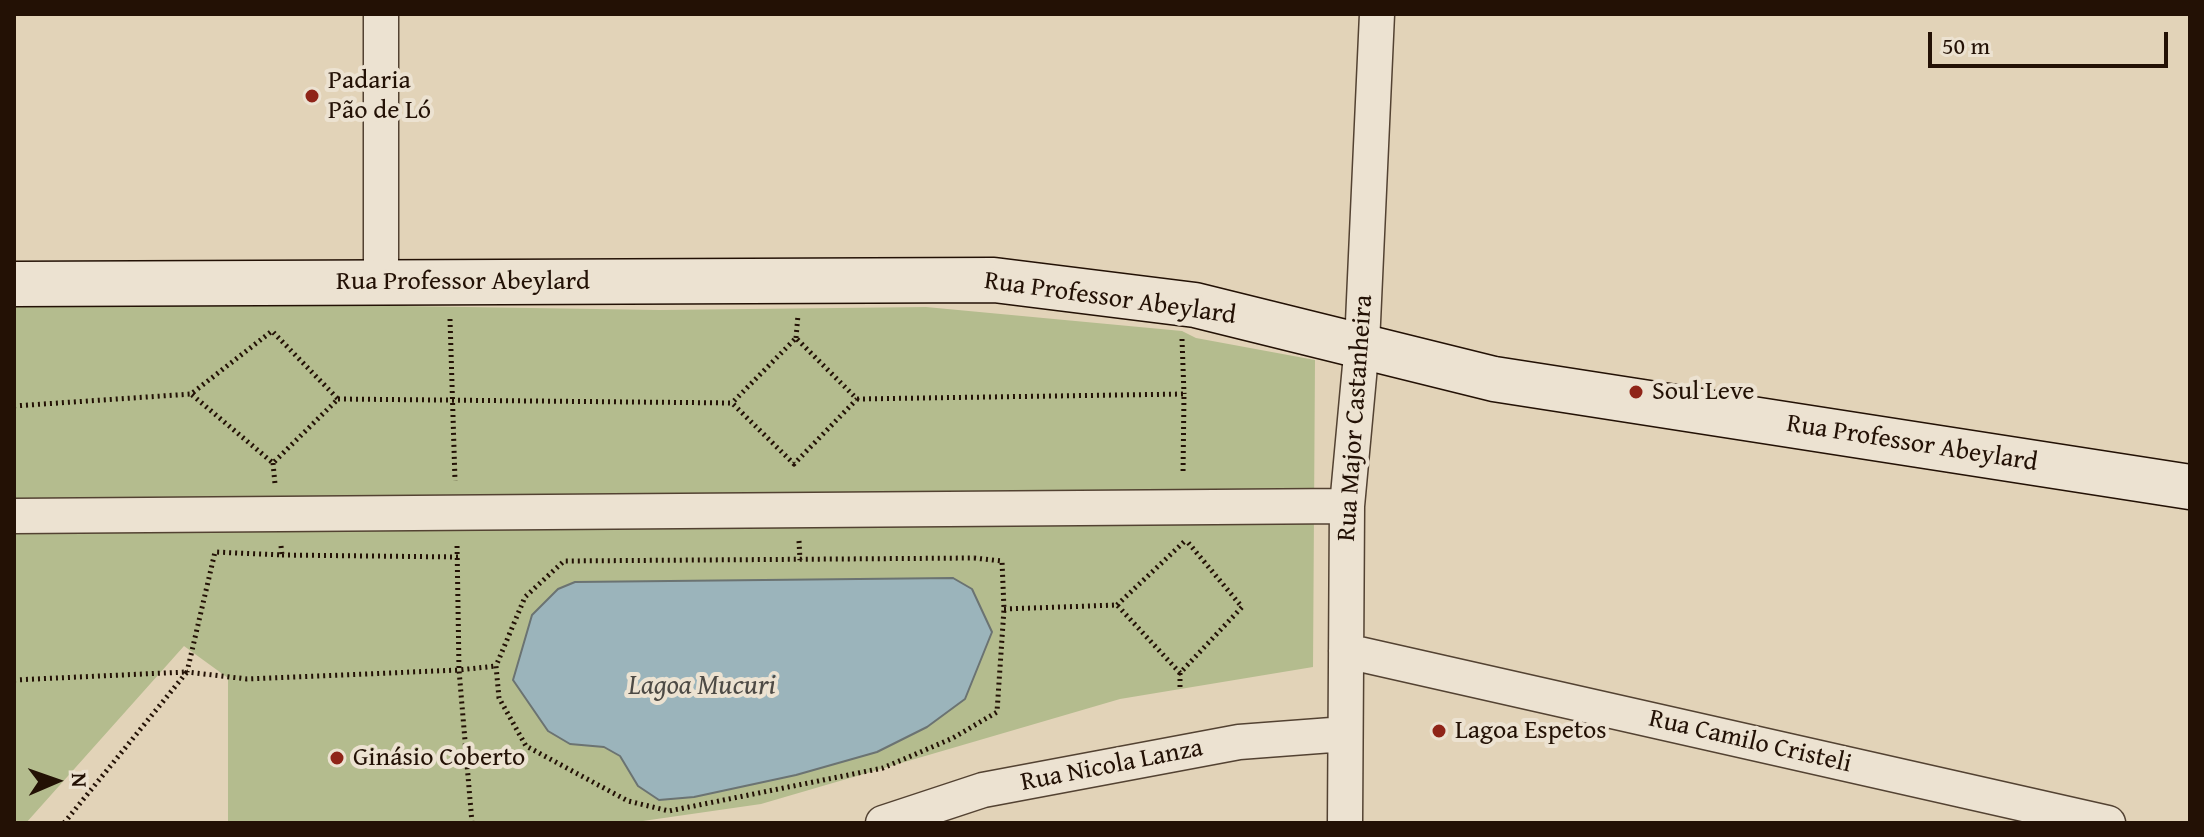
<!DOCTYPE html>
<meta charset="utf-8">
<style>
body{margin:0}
#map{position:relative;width:2204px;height:837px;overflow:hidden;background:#e2d3b8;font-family:"Gentium Book Plus",serif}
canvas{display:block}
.frame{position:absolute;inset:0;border:16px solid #231105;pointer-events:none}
.north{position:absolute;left:16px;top:741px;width:80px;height:80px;-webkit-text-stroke:6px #ece2d1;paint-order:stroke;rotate:88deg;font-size:22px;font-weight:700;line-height:32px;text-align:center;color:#231105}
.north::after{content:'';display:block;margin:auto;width:28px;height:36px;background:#231105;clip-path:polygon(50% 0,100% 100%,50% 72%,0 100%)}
.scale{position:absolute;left:1928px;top:32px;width:240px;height:36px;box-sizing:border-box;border:4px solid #231105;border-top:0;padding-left:10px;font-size:24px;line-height:28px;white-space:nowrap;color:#231105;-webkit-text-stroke:6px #ece2d1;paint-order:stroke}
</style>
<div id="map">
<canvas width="2204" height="837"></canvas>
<div class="frame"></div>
<div class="north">N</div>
<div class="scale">50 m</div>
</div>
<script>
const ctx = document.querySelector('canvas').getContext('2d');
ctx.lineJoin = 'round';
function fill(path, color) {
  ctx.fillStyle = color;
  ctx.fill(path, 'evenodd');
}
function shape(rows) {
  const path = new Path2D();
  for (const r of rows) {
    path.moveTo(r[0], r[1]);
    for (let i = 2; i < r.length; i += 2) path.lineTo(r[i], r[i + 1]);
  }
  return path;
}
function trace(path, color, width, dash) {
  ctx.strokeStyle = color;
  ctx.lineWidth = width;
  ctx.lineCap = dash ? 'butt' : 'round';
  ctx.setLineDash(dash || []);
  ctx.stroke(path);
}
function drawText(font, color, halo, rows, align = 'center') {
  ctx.font = font + ' "Gentium Book Plus",serif';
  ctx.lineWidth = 8;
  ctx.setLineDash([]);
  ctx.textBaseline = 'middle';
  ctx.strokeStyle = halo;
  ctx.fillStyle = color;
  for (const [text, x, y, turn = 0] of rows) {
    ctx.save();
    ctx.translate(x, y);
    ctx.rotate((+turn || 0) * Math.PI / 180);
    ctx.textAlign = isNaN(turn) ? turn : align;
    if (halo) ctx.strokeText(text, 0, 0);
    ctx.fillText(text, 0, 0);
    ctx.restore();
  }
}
fill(shape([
 [14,300,660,310,926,307,1182,331,1196,338,1315,360,1313,667,1120,699,761,804,629,823,228,823,228,678,184,646,26,823,14,823]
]), '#b4bc8e');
const water = shape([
 [953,578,972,589,992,632,965,699,927,727,877,752,796,775,694,797,659,800,638,786,620,756,604,747,570,744,548,731,513,680,532,615,558,589,575,582,953,578]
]);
fill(water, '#9bb4bb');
trace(water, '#6b7372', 2);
const street = shape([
 [381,282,381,14],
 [14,516,1347,506],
 [1346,651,2108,823],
 [883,823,983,790,1239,742,1345,734],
 [1345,823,1347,506,1362,344,1377,14]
]);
const secondary = shape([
 [14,284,994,280,1195,305,1494,379,2190,487]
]);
trace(street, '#534232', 37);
trace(secondary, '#231105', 47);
trace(shape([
 [450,319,455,481],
 [796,338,798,315],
 [1182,339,1184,394],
 [338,399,732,403,794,464,857,399,796,338,732,403],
 [857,399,1184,394,1183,474],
 [14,406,191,394,272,331,338,399,273,463,191,394],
 [273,463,275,484],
 [799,541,800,560],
 [281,546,282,555,215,552,187,672,247,679,459,670,457,543],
 [282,555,458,557],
 [974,558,1002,561,1004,609,997,712,953,738,883,768,669,811,628,801,526,746,499,698,496,666,525,597,564,561,974,558],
 [1117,605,1186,540],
 [1004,609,1117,605,1180,673,1242,607,1186,540],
 [1180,673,1180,688],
 [14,680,186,672],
 [64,823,187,672],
 [472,823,459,670,496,666]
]), '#231105', 5, [2, 4]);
trace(street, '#ece2d1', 34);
trace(secondary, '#ece2d1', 44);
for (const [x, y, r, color] of [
 [312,96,8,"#8f2418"],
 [1636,392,8,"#8f2418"],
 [1439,731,8,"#8f2418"],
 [337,758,8,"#8f2418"]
]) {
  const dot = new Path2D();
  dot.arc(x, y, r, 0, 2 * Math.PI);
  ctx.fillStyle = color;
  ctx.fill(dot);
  trace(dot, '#ece2d1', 3);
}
drawText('26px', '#231105', '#ece2d1', [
 ["Padaria",328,81],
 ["Pão de Ló",328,111],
 ["Soul Leve",1652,392],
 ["Lagoa Espetos",1455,731],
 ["Ginásio Coberto",353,758]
], 'left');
drawText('26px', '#231105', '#ece2d1', [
 ["Rua Professor Abeylard",463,282],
 ["Rua Professor Abeylard",1110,299,8],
 ["Rua Major Castanheira",1356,418,-86],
 ["Rua Professor Abeylard",1912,444,9],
 ["Rua Camilo Cristeli",1750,742,13],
 ["Rua Nicola Lanza",1112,766,-11]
]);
drawText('italic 28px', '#4d4a45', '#ece2d1', [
 ["Lagoa Mucuri",702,687]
]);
</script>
